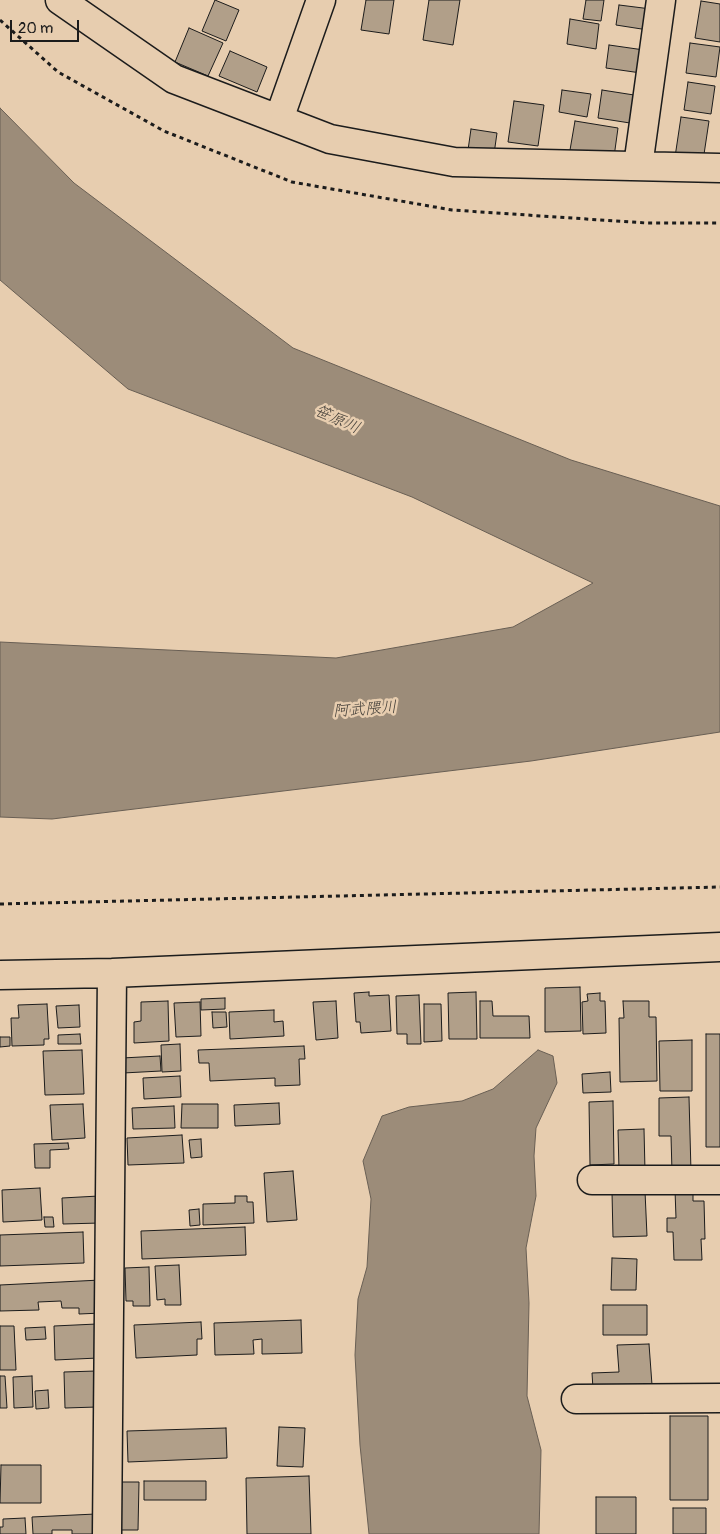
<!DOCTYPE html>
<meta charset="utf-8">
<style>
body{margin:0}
#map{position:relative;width:720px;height:1534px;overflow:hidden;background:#e7cdaf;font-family:Pangolin,sans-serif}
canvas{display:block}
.scale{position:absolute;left:10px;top:20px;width:69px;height:22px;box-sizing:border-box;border:2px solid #1c1c1c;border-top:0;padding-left:6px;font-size:15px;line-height:18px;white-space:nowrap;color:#1c1c1c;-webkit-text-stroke:4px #e7cdaf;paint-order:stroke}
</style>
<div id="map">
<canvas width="720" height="1534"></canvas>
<div class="scale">20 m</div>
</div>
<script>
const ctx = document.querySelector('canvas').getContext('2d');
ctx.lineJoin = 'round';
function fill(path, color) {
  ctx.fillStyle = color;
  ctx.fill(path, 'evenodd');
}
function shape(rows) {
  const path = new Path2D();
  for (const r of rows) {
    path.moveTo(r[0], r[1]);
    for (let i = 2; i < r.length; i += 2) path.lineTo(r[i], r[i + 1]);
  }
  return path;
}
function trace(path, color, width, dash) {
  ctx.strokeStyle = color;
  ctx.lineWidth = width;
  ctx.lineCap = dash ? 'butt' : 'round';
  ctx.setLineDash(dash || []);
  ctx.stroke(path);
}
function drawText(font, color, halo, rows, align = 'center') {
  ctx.font = font + ' Pangolin,"Klee One",sans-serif';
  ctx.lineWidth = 5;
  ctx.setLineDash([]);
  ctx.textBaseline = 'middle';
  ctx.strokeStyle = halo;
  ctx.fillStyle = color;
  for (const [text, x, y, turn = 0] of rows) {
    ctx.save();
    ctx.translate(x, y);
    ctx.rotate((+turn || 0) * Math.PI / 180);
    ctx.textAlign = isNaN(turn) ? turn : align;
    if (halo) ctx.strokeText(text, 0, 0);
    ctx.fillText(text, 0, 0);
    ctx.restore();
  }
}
const water = shape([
 [0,108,74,183,293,348,571,460,720,506,720,732,531,761,52,819,0,817,0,642,336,658,513,627,593,583,412,497,128,389,0,280,0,108],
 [538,1050,553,1056,557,1083,536,1128,534,1156,536,1196,526,1248,529,1303,527,1396,541,1450,539,1534,369,1534,360,1445,355,1355,358,1299,367,1267,371,1199,363,1161,382,1116,409,1107,462,1101,493,1089,538,1050]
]);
fill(water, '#9c8c79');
trace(water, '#695f54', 1);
const building = shape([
 [215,0,239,10,226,41,202,31,215,0],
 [366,0,394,0,389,34,361,30,366,0],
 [429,0,460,0,453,45,423,40,429,0],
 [586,0,604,0,601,21,583,19,586,0],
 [701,1,720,4,720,42,695,38,701,1],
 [619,5,651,9,648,30,616,25,619,5],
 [570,19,599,24,596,49,567,44,570,19],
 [189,28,223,43,208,76,175,62,189,28],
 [690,43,720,47,716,77,686,73,690,43],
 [609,45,644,50,641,73,606,68,609,45],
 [230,51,267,67,257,92,219,76,230,51],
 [688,82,715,86,711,114,684,110,688,82],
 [562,90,591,94,587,117,559,112,562,90],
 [602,90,634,95,630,123,598,118,602,90],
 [514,101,544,105,538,146,508,142,514,101],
 [681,117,709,121,703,161,675,157,681,117],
 [575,121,618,128,614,157,570,150,575,121],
 [471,129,497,133,494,154,468,150,471,129],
 [580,987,581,1031,545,1032,545,988,580,987],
 [369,992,369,996,389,995,391,1031,361,1033,360,1022,356,1022,354,993,369,992],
 [476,992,477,1039,449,1039,448,993,476,992],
 [600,993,600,1001,605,1001,606,1033,583,1034,582,1002,588,1001,587,994,600,993],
 [419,995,421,1044,407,1044,407,1034,397,1034,396,996,419,995],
 [225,998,225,1009,201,1010,201,999,225,998],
 [168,1001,169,1041,134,1043,134,1022,141,1021,141,1002,168,1001],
 [336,1001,338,1038,316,1040,313,1002,336,1001],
 [480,1001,492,1001,493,1016,529,1016,530,1038,480,1038,480,1001],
 [623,1001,649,1001,649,1017,656,1017,657,1081,620,1082,619,1018,624,1018,623,1001],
 [200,1002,201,1036,176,1037,174,1003,200,1002],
 [47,1004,49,1039,44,1039,44,1045,12,1046,11,1018,19,1018,18,1005,47,1004],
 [424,1004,441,1004,442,1041,424,1042,424,1004],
 [79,1005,80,1027,58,1028,56,1006,79,1005],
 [274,1010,274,1022,283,1021,284,1036,230,1039,229,1012,274,1010],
 [212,1012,226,1012,227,1027,213,1028,212,1012],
 [80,1034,81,1044,58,1044,58,1035,80,1034],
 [706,1034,720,1034,720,1147,706,1147,706,1034],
 [0,1037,10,1037,10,1046,0,1047,0,1037],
 [692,1040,692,1091,660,1091,659,1041,692,1040],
 [180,1044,181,1071,162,1072,161,1045,180,1044],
 [304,1046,305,1059,299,1059,300,1085,275,1086,275,1078,210,1081,209,1063,199,1063,198,1050,304,1046],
 [82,1050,84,1094,45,1095,43,1051,82,1050],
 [160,1056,161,1071,123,1073,122,1058,160,1056],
 [610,1072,611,1092,583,1093,582,1074,610,1072],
 [180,1076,181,1097,144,1099,143,1078,180,1076],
 [689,1097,691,1172,672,1172,671,1136,659,1136,659,1098,689,1097],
 [613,1101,614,1164,590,1165,589,1102,613,1101],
 [279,1103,280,1124,235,1126,234,1105,279,1103],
 [83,1104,85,1138,52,1140,50,1105,83,1104],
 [182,1104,218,1104,218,1128,181,1128,182,1104],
 [174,1106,175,1128,133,1129,132,1108,174,1106],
 [644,1129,645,1171,619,1171,618,1130,644,1129],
 [182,1135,184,1163,128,1165,127,1138,182,1135],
 [201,1139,202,1157,191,1158,189,1140,201,1139],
 [68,1143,69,1149,50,1150,50,1168,35,1168,34,1144,68,1143],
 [293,1171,297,1220,267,1222,264,1173,293,1171],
 [40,1188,42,1220,3,1222,2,1190,40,1188],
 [675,1190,693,1190,693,1201,704,1201,705,1239,701,1239,702,1260,674,1260,673,1232,667,1232,667,1218,676,1218,675,1190],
 [645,1191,647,1236,613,1237,612,1192,645,1191],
 [99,1196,100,1223,63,1224,62,1198,99,1196],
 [235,1196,247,1196,247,1202,253,1202,254,1223,203,1225,203,1204,235,1203,235,1196],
 [199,1209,200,1225,190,1226,189,1210,199,1209],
 [44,1217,53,1217,54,1227,45,1227,44,1217],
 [245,1227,246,1255,142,1259,141,1231,245,1227],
 [83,1232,84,1263,0,1266,0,1235,83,1232],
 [612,1258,637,1259,636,1290,611,1290,612,1258],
 [179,1265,181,1305,165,1305,165,1299,157,1300,155,1266,179,1265],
 [149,1267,150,1306,133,1306,133,1301,126,1301,125,1268,149,1267],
 [101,1280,102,1313,79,1314,79,1308,62,1308,61,1301,38,1302,39,1310,0,1311,0,1285,101,1280],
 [603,1305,647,1305,647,1335,603,1335,603,1305],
 [301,1320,302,1353,262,1354,262,1339,253,1340,254,1354,215,1355,214,1323,301,1320],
 [201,1322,202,1339,197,1339,197,1355,136,1358,134,1325,201,1322],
 [97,1324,98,1358,55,1360,54,1326,97,1324],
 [0,1326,14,1326,16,1370,0,1370,0,1326],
 [45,1327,46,1339,26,1340,25,1328,45,1327],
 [649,1344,652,1385,593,1389,592,1373,619,1372,617,1345,649,1344],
 [96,1371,97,1407,65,1408,64,1372,96,1371],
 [0,1376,5,1376,7,1408,0,1408,0,1376],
 [32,1376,33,1407,14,1408,13,1377,32,1376],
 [48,1390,49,1408,36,1409,35,1391,48,1390],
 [670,1416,708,1416,708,1500,670,1500,670,1416],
 [279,1427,305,1428,303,1467,277,1466,279,1427],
 [226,1428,227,1458,128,1462,127,1431,226,1428],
 [1,1465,41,1465,41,1503,0,1503,1,1465],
 [309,1476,311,1534,247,1534,246,1478,309,1476],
 [144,1481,206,1481,206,1500,144,1500,144,1481],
 [119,1482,139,1482,138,1530,118,1530,119,1482],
 [596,1497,636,1497,636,1534,596,1534,596,1497],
 [673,1508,706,1508,706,1534,673,1534,673,1508],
 [96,1514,97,1534,72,1534,72,1530,52,1530,52,1534,33,1534,32,1517,96,1514],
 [25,1518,26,1534,0,1534,0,1527,3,1527,3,1519,25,1518]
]);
fill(building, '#b19f89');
trace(building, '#1c1c1c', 1);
const minor = shape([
 [60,0,174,79,330,139,454,162,720,168],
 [279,119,321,0],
 [638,166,661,0],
 [0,975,112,973,720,947],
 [592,1180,720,1180],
 [576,1399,720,1398],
 [107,1534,112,973]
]);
trace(minor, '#1c1c1c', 31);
trace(shape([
 [0,20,58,72,164,131,292,182,452,210,646,223,720,223],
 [0,904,720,887]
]), '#1c1c1c', 3, [4, 4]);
trace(minor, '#e7cdaf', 28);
drawText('italic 16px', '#423e38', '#e7cdaf', [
 ["笹原川",337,420,24],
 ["阿武隈川",365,710,-4]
]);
</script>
